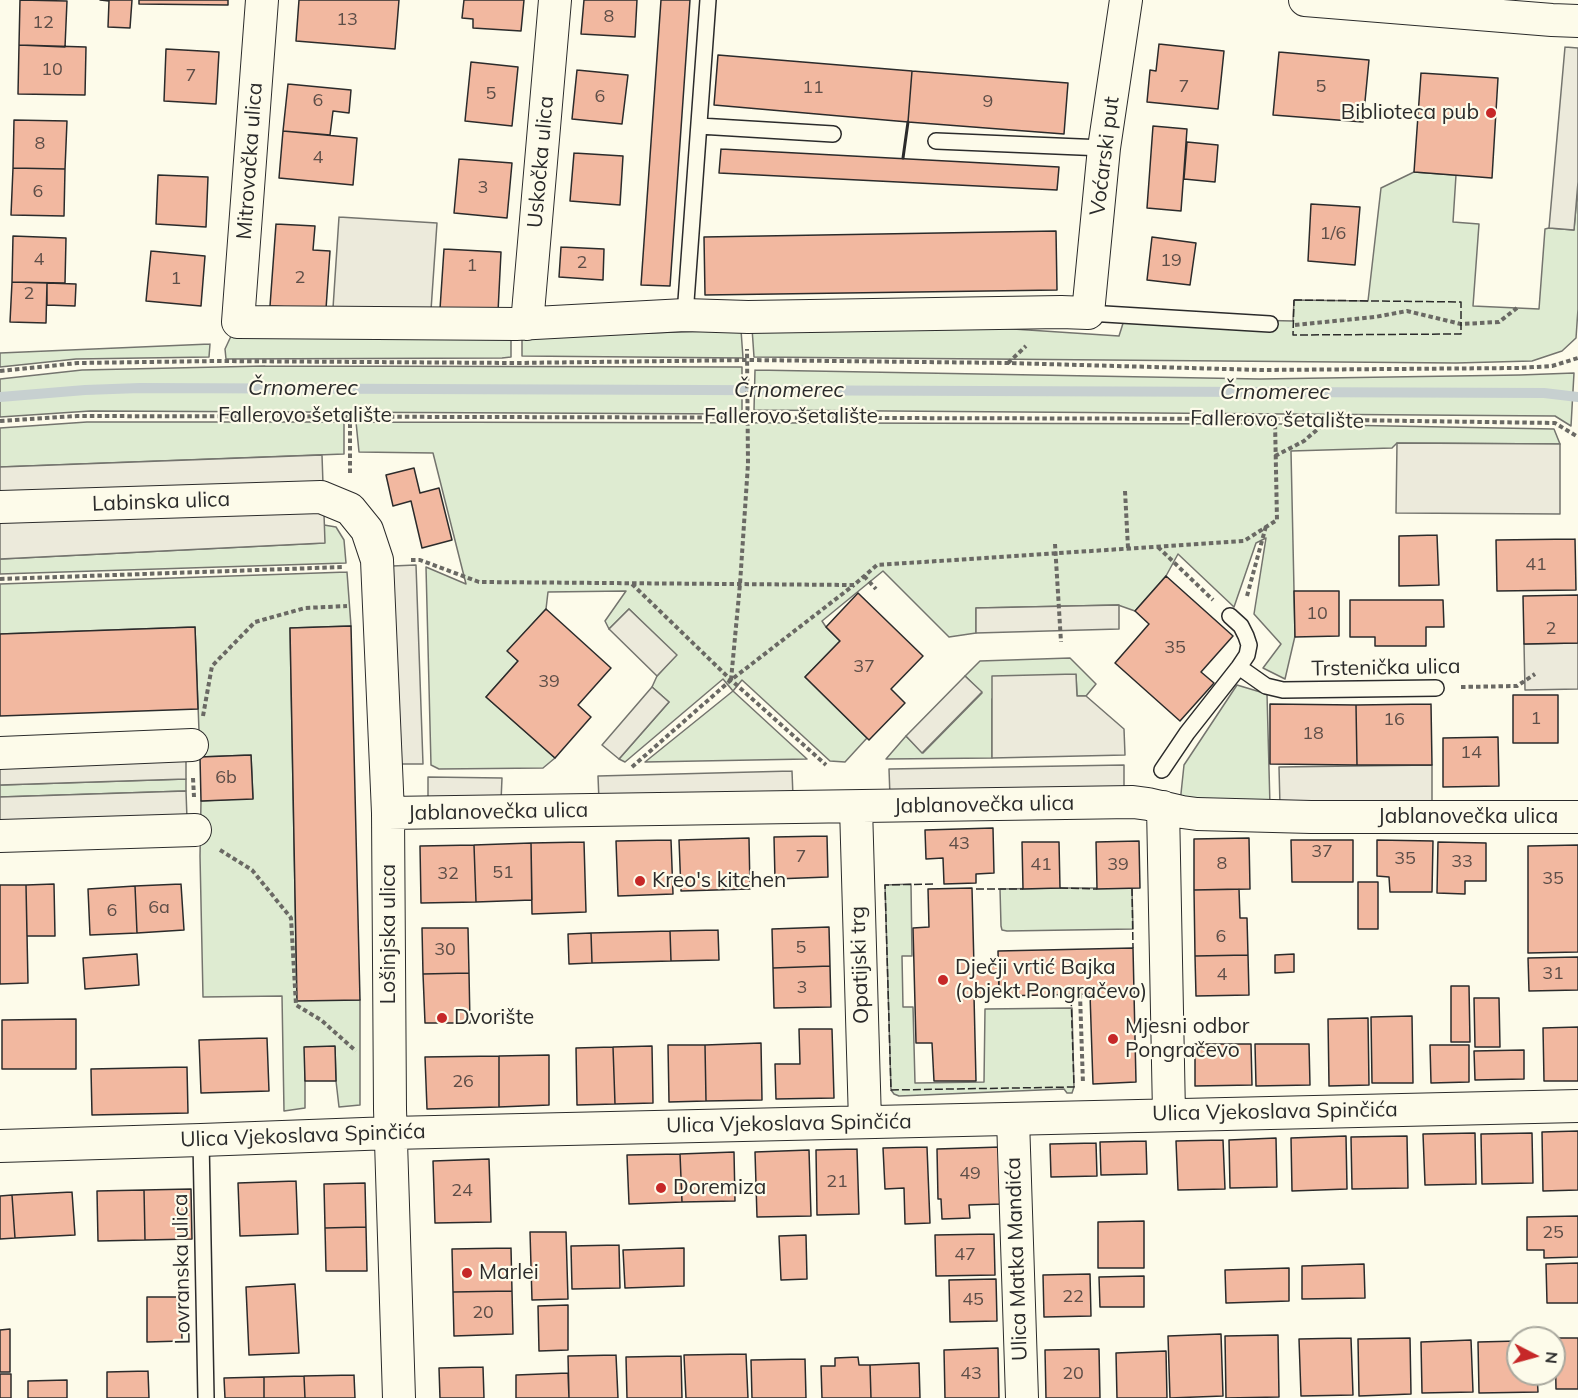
<!DOCTYPE html>
<meta charset="utf-8">
<style>
body{margin:0}
#map{position:relative;width:1578px;height:1398px;overflow:hidden;background:#fdfbea;font-family:Mulish,sans-serif}
canvas{display:block}
.north{position:absolute;left:1506px;top:1326px;width:60px;height:60px;box-sizing:border-box;background:#fdfbea;border:2px solid #a9a89e;border-radius:50%;rotate:96deg;font-size:16px;font-weight:700;line-height:24px;text-align:center;color:#2b2b2b}
.north::after{content:'';display:block;margin:auto;width:21px;height:27px;background:#c62828;clip-path:polygon(50% 0,100% 100%,50% 72%,0 100%)}
</style>
<div id="map">
<canvas width="1578" height="1398"></canvas>
<div class="north">N</div>
</div>
<script>
const ctx = document.querySelector('canvas').getContext('2d');
ctx.lineJoin = 'round';
function fill(path, color) {
  ctx.fillStyle = color;
  ctx.fill(path, 'evenodd');
}
function shape(rows) {
  const path = new Path2D();
  for (const r of rows) {
    path.moveTo(r[0], r[1]);
    for (let i = 2; i < r.length; i += 2) path.lineTo(r[i], r[i + 1]);
  }
  return path;
}
function trace(path, color, width, dash) {
  ctx.strokeStyle = color;
  ctx.lineWidth = width;
  ctx.lineCap = dash ? 'butt' : 'round';
  ctx.setLineDash(dash || []);
  ctx.stroke(path);
}
function drawText(font, color, halo, rows, align = 'center') {
  ctx.font = font + ' Mulish,sans-serif';
  ctx.lineWidth = 4.5;
  ctx.setLineDash([]);
  ctx.textBaseline = 'middle';
  ctx.strokeStyle = halo;
  ctx.fillStyle = color;
  for (const [text, x, y, turn = 0] of rows) {
    ctx.save();
    ctx.translate(x, y);
    ctx.rotate((+turn || 0) * Math.PI / 180);
    ctx.textAlign = isNaN(turn) ? turn : align;
    if (halo) ctx.strokeText(text, 0, 0);
    ctx.fillText(text, 0, 0);
    ctx.restore();
  }
}
const green = shape([
 [1414,172,1456,175,1453,222,1479,224,1473,306,1539,309,1545,229,1549,228,1574,230,1578,182,1578,309,1576,338,1562,351,1532,361,1456,363,754,357,752,328,998,328,1119,336,1125,317,1293,321,1294,300,1368,301,1381,188,1414,172],
 [741,330,743,358,522,356,522,337,741,330],
 [232,334,511,338,511,357,502,358,226,359,225,349,232,334],
 [210,344,209,357,76,359,0,367,0,353,210,344],
 [265,366,742,367,742,414,90,411,0,417,0,379,82,370,265,366],
 [755,370,1260,379,1520,375,1574,373,1571,426,1555,416,754,410,755,370],
 [87,422,344,422,344,454,0,467,0,428,87,422],
 [356,422,1281,424,1554,429,1560,444,1397,443,1392,448,1291,451,1295,636,1285,679,1263,668,1281,644,1254,614,1266,538,1256,543,1234,607,1178,554,1166,576,1135,611,1118,605,976,608,976,633,949,637,883,571,822,621,826,627,840,641,805,677,867,738,845,762,830,761,742,680,733,691,807,759,645,762,733,691,723,679,625,762,619,759,669,702,652,687,657,676,676,655,629,609,609,629,605,621,626,591,548,592,546,609,508,651,518,661,486,697,555,758,543,768,439,769,431,765,426,567,466,584,433,453,359,452,356,422],
 [324,525,336,527,344,540,346,563,0,574,0,559,324,543,324,525],
 [347,572,351,626,290,628,297,1000,360,1000,360,1105,339,1107,336,1081,335,1047,305,1047,305,1108,284,1111,282,996,203,997,200,856,201,801,253,798,251,755,200,757,195,627,0,634,0,584,347,572],
 [1070,658,1096,684,1086,696,1077,696,1076,675,992,699,992,758,886,759,906,736,923,753,982,693,965,676,980,661,1070,658],
 [1237,685,1267,694,1270,806,1180,803,1184,765,1237,685],
 [186,779,186,791,0,797,0,785,186,779],
 [911,884,912,956,902,956,903,1007,913,1007,915,1083,984,1082,985,1009,1072,1008,1074,1087,1072,1093,1067,1093,1064,1089,899,1096,894,1094,891,1090,885,885,911,884],
 [1060,888,1132,888,1133,929,1007,931,1002,930,1001,926,1000,889,1060,888]
]);
fill(green, '#deebd1');
trace(green, '#74746e', 1.5);
const parking = shape([
 [1565,47,1578,48,1578,182,1574,230,1549,228,1565,47],
 [339,217,437,223,431,310,333,308,339,217],
 [1397,443,1560,444,1560,514,1396,513,1397,443],
 [322,455,325,543,0,559,0,467,322,455],
 [416,565,423,764,398,764,392,566,416,565],
 [1119,605,1119,629,976,633,976,608,1119,605],
 [629,609,677,655,657,676,609,629,629,609],
 [1578,643,1578,689,1525,690,1524,644,1578,643],
 [1076,674,1077,696,1086,696,1124,729,1125,755,992,758,992,676,1076,674],
 [965,676,982,692,922,753,906,736,965,676],
 [652,687,669,702,619,759,602,745,652,687],
 [186,756,186,779,0,785,0,762,186,756],
 [1124,765,1124,792,890,797,889,769,1124,765],
 [1432,765,1432,804,1280,806,1279,767,1432,765],
 [792,771,793,797,599,801,598,776,792,771],
 [428,777,502,778,501,801,428,800,428,777],
 [186,791,187,819,0,825,0,797,186,791]
]);
fill(parking, '#eceadb');
trace(parking, '#74746e', 1.5);
trace(shape([
 [0,397,85,390,140,388,1544,393,1578,397]
]), '#c7d0d0', 10);
const building = shape([
 [20,0,67,1,65,47,19,45,20,0],
 [100,0,132,0,130,28,108,27,109,1,100,0],
 [139,0,228,0,228,5,139,4,139,0],
 [299,0,399,0,395,49,296,41,299,0],
 [464,0,524,0,521,31,473,28,473,19,462,18,464,0],
 [584,0,637,0,635,37,581,34,584,0],
 [661,0,690,0,670,286,641,285,661,0],
 [1159,44,1224,51,1218,109,1147,102,1150,70,1156,71,1159,44],
 [19,45,86,47,85,95,18,94,19,45],
 [166,49,219,52,216,104,164,101,166,49],
 [1279,52,1369,60,1363,122,1273,115,1279,52],
 [718,55,912,71,908,122,714,105,718,55],
 [471,62,518,67,512,126,465,121,471,62],
 [577,70,628,75,622,124,572,119,577,70],
 [912,71,1068,83,1064,134,908,122,912,71],
 [1421,73,1498,78,1492,178,1414,172,1421,73],
 [288,84,351,90,349,113,333,111,330,135,283,131,288,84],
 [14,120,67,121,65,169,13,168,14,120],
 [1153,126,1187,129,1181,211,1147,208,1153,126],
 [283,131,357,138,353,185,279,178,283,131],
 [1187,142,1218,145,1215,182,1184,179,1187,142],
 [721,149,1059,167,1057,190,719,173,721,149],
 [574,153,623,156,620,205,570,201,574,153],
 [459,159,512,163,507,218,454,213,459,159],
 [13,168,65,169,64,216,11,215,13,168],
 [158,175,208,177,206,227,156,224,158,175],
 [1311,204,1360,207,1355,265,1308,261,1311,204],
 [276,224,315,226,313,250,330,251,326,309,270,306,276,224],
 [1056,231,1057,290,705,295,704,237,1056,231],
 [13,236,66,238,65,283,12,282,13,236],
 [1152,237,1196,243,1190,285,1147,280,1152,237],
 [561,247,604,249,603,280,559,277,561,247],
 [444,249,501,252,498,312,440,309,444,249],
 [151,251,205,256,201,306,146,301,151,251],
 [12,282,47,283,46,323,10,322,12,282],
 [47,283,76,284,75,306,47,305,47,283],
 [414,468,420,493,439,488,452,540,422,548,411,501,393,506,386,475,414,468],
 [1437,535,1439,585,1399,586,1399,536,1437,535],
 [1575,539,1576,590,1497,591,1496,540,1575,539],
 [1166,576,1233,636,1201,672,1214,683,1180,721,1115,663,1149,624,1135,611,1166,576],
 [1294,591,1339,591,1339,636,1295,637,1294,591],
 [858,593,923,656,891,689,905,703,869,740,805,677,840,641,826,627,858,593],
 [1578,595,1578,643,1524,644,1523,596,1578,595],
 [1350,600,1443,600,1444,627,1426,627,1426,646,1375,646,1375,637,1350,637,1350,600],
 [546,609,611,668,578,705,591,717,555,758,486,697,518,661,507,651,546,609],
 [351,626,360,1000,297,1001,290,628,351,626],
 [195,627,198,709,0,716,0,634,195,627],
 [1513,695,1558,695,1558,743,1513,743,1513,695],
 [1270,704,1356,705,1357,765,1270,764,1270,704],
 [1431,704,1432,765,1357,765,1356,705,1431,704],
 [1498,737,1499,786,1443,787,1443,738,1498,737],
 [251,755,253,799,201,801,200,757,251,755],
 [993,828,994,873,976,874,976,883,944,884,943,858,926,859,925,830,993,828],
 [827,836,828,877,775,879,774,837,827,836],
 [749,838,750,889,681,891,679,840,749,838],
 [1249,838,1250,889,1194,890,1194,839,1249,838],
 [671,840,673,894,618,896,616,841,671,840],
 [1291,840,1353,840,1353,882,1292,882,1291,840],
 [1377,840,1433,841,1432,892,1390,892,1389,877,1377,876,1377,840],
 [1139,841,1140,888,1097,889,1096,842,1139,841],
 [584,842,586,912,532,914,531,843,584,842],
 [1022,842,1059,842,1060,888,1023,889,1022,842],
 [1438,842,1486,843,1486,881,1465,881,1465,894,1437,893,1438,842],
 [531,843,532,900,476,902,474,845,531,843],
 [474,845,476,902,421,903,420,846,474,845],
 [1578,845,1578,952,1528,953,1528,846,1578,845],
 [1358,882,1378,882,1378,929,1358,929,1358,882],
 [54,884,55,936,27,936,26,885,54,884],
 [181,884,184,930,137,933,135,886,181,884],
 [0,885,26,885,28,983,0,984,0,885],
 [135,886,137,933,90,935,88,889,135,886],
 [972,888,974,967,999,966,999,996,974,996,976,1081,934,1081,932,1043,916,1043,913,928,929,927,928,889,972,888],
 [1239,889,1240,918,1247,918,1248,955,1195,956,1194,890,1239,889],
 [829,927,830,966,773,968,772,929,829,927],
 [422,928,468,928,469,973,423,974,422,928],
 [718,930,719,960,671,961,670,931,718,930],
 [670,931,671,961,592,963,591,933,670,931],
 [591,933,592,963,569,964,568,934,591,933],
 [1133,948,1136,1082,1093,1084,1090,994,999,996,998,951,1133,948],
 [137,954,139,985,85,989,83,958,137,954],
 [1294,954,1294,972,1275,973,1275,955,1294,954],
 [1248,955,1249,995,1196,996,1195,956,1248,955],
 [1578,957,1578,990,1529,991,1528,958,1578,957],
 [830,966,831,1007,774,1008,773,968,830,966],
 [469,973,470,1023,425,1023,423,974,469,973],
 [1451,986,1469,986,1470,1042,1451,1042,1451,986],
 [1474,998,1499,998,1500,1047,1475,1047,1474,998],
 [1412,1016,1413,1083,1372,1083,1371,1017,1412,1016],
 [1368,1018,1369,1085,1329,1086,1328,1019,1368,1018],
 [76,1019,76,1069,2,1069,2,1020,76,1019],
 [1578,1027,1578,1081,1544,1081,1543,1028,1578,1027],
 [799,1029,832,1029,834,1098,776,1099,775,1064,800,1064,799,1029],
 [267,1038,269,1091,201,1093,199,1040,267,1038],
 [761,1043,762,1100,706,1101,705,1045,761,1043],
 [1195,1044,1251,1044,1252,1085,1195,1086,1195,1044],
 [1255,1044,1309,1044,1310,1085,1256,1086,1255,1044],
 [668,1045,705,1045,706,1101,669,1102,668,1045],
 [1430,1045,1469,1045,1469,1082,1431,1083,1430,1045],
 [335,1046,336,1081,305,1081,304,1047,335,1046],
 [652,1046,653,1103,615,1104,613,1047,652,1046],
 [613,1047,615,1104,577,1105,576,1048,613,1047],
 [1524,1050,1524,1079,1475,1080,1474,1051,1524,1050],
 [549,1055,549,1105,499,1107,499,1056,549,1055],
 [499,1056,499,1107,427,1109,425,1057,499,1056],
 [187,1067,188,1113,92,1115,91,1069,187,1067],
 [1578,1131,1578,1190,1543,1191,1542,1132,1578,1131],
 [1475,1133,1476,1184,1425,1185,1423,1134,1475,1133],
 [1532,1133,1533,1183,1482,1184,1481,1134,1532,1133],
 [1346,1136,1347,1189,1292,1191,1291,1138,1346,1136],
 [1407,1136,1408,1188,1352,1189,1351,1137,1407,1136],
 [1276,1138,1277,1187,1230,1188,1229,1140,1276,1138],
 [1223,1140,1225,1189,1178,1190,1176,1141,1223,1140],
 [1146,1141,1147,1174,1101,1175,1100,1142,1146,1141],
 [1096,1143,1097,1176,1051,1177,1050,1144,1096,1143],
 [927,1147,930,1223,905,1224,904,1188,885,1189,883,1148,927,1147],
 [1001,1147,1002,1204,969,1205,970,1218,942,1219,941,1199,938,1199,937,1149,1001,1147],
 [857,1149,859,1214,817,1215,816,1150,857,1149],
 [809,1150,811,1216,757,1217,755,1152,809,1150],
 [734,1152,735,1201,682,1202,680,1154,734,1152],
 [680,1154,682,1202,629,1204,627,1155,680,1154],
 [489,1159,491,1222,435,1223,433,1161,489,1159],
 [296,1181,298,1234,240,1236,238,1183,296,1181],
 [365,1183,366,1227,325,1228,324,1184,365,1183],
 [191,1189,192,1239,145,1240,144,1190,191,1189],
 [144,1190,145,1240,98,1241,97,1191,144,1190],
 [72,1192,75,1235,15,1238,12,1195,72,1192],
 [12,1195,15,1238,0,1239,0,1196,12,1195],
 [1578,1216,1578,1257,1544,1258,1544,1250,1527,1250,1527,1217,1578,1216],
 [1144,1221,1144,1268,1098,1268,1098,1222,1144,1221],
 [366,1227,367,1271,326,1271,325,1228,366,1227],
 [530,1232,566,1232,568,1299,532,1300,530,1232],
 [994,1234,995,1275,936,1276,935,1235,994,1234],
 [806,1235,807,1279,781,1280,779,1236,806,1235],
 [619,1245,620,1288,572,1289,571,1246,619,1245],
 [511,1248,512,1291,453,1292,452,1249,511,1248],
 [684,1248,684,1286,625,1288,623,1250,684,1248],
 [1578,1263,1578,1303,1547,1303,1546,1264,1578,1263],
 [1364,1264,1365,1298,1302,1299,1302,1266,1364,1264],
 [1289,1268,1289,1301,1226,1303,1225,1270,1289,1268],
 [1090,1274,1091,1316,1044,1317,1043,1275,1090,1274],
 [1144,1276,1144,1307,1100,1307,1099,1277,1144,1276],
 [996,1279,997,1321,950,1322,949,1280,996,1279],
 [295,1284,299,1353,249,1355,246,1287,295,1284],
 [512,1291,513,1334,454,1336,453,1292,512,1291],
 [147,1297,181,1297,182,1341,147,1342,147,1297],
 [568,1305,568,1350,539,1351,538,1306,568,1305],
 [10,1329,10,1372,0,1372,0,1330,10,1329],
 [1221,1334,1223,1396,1170,1398,1168,1336,1221,1334],
 [1278,1335,1279,1397,1226,1398,1225,1336,1278,1335],
 [1351,1338,1353,1395,1301,1396,1299,1339,1351,1338],
 [1410,1338,1411,1394,1359,1396,1358,1339,1410,1338],
 [1555,1338,1578,1338,1578,1389,1556,1389,1555,1338],
 [1471,1340,1473,1392,1422,1393,1421,1342,1471,1340],
 [1518,1341,1518,1374,1537,1374,1538,1392,1479,1393,1478,1342,1518,1341],
 [998,1348,999,1398,945,1398,944,1350,998,1348],
 [1099,1349,1100,1398,1046,1398,1045,1350,1099,1349],
 [1166,1351,1167,1398,1117,1398,1116,1353,1166,1351],
 [746,1354,748,1398,686,1398,684,1355,746,1354],
 [616,1355,618,1398,569,1398,568,1356,616,1355],
 [681,1356,682,1398,627,1398,626,1357,681,1356],
 [858,1357,859,1365,870,1365,871,1398,822,1398,821,1366,835,1366,835,1358,858,1357],
 [805,1359,806,1398,752,1398,751,1360,805,1359],
 [919,1363,920,1398,871,1398,870,1365,919,1363],
 [483,1367,484,1398,440,1398,439,1368,483,1367],
 [148,1371,149,1398,107,1398,107,1372,148,1371],
 [568,1373,569,1398,516,1398,516,1375,568,1373],
 [0,1374,11,1374,11,1398,0,1398,0,1374],
 [354,1375,355,1398,305,1398,304,1376,354,1375],
 [304,1376,305,1398,264,1398,264,1377,304,1376],
 [264,1377,264,1398,225,1398,224,1378,264,1377],
 [67,1380,67,1398,28,1398,28,1381,67,1380]
]);
fill(building, '#f2b8a0');
trace(building, '#2b2b2b', 1.5);
const lane = shape([
 [699,126,833,134],
 [936,141,1104,148],
 [1088,313,1270,324],
 [685,315,708,0],
 [1239,667,1266,686,1283,690,1436,688],
 [1162,770,1187,733,1239,667,1247,655,1249,645,1246,636,1241,626,1230,616],
 [201,1140,206,1398]
]);
const street = shape([
 [262,0,238,322,516,324,685,315,748,317,1061,312,1088,313,1104,148,1126,0],
 [1305,0,1552,20,1578,21],
 [527,324,555,0],
 [0,507,321,497,350,509,367,530,377,560,388,813,390,1109,399,1398],
 [0,753,192,745],
 [856,807,865,1122],
 [1163,807,1169,1114],
 [388,813,1133,802,1148,804,1182,812,1197,814,1311,817,1578,817],
 [0,836,195,830],
 [1013,1119,1022,1398],
 [0,1146,201,1140,391,1133,1578,1106]
]);
trace(lane, '#2b2b2b', 18);
trace(street, '#2b2b2b', 34);
trace(shape([
 [1295,325,1375,317,1407,311,1461,324,1499,322,1517,308],
 [1008,363,1026,346],
 [0,371,78,363,217,361,515,363,747,360,1008,363,1262,370,1519,368,1552,366,1578,358],
 [350,416,350,474],
 [0,421,77,416,1275,419,1555,423,1578,437],
 [1275,456,1304,441,1327,421],
 [1125,491,1128,548],
 [1055,544,1061,642],
 [1158,547,1213,600],
 [411,560,420,560,479,582,854,585,877,565,1244,541,1277,520,1275,420],
 [864,576,876,589],
 [0,579,344,567],
 [632,584,731,680,826,765],
 [1247,596,1266,526],
 [731,680,740,584,748,464,747,349],
 [1461,687,1517,686,1535,674],
 [203,716,212,666,255,622,305,608,347,606],
 [632,767,731,680,854,585],
 [193,778,194,797],
 [220,850,252,870,291,918,296,1005,321,1020,356,1051],
 [1080,994,1083,1084]
]), '#6a6964', 4, [4.5, 3]);
trace(lane, '#fdfbea', 15);
trace(street, '#fdfbea', 32);
trace(shape([
 [1294,300,1461,302,1461,334,1293,335,1294,300],
 [933,884,885,885,891,1090,1074,1087,1071,994],
 [1060,888,1097,889],
 [1132,888,1133,948],
 [976,889,1023,889]
]), '#2b2b2b', 1.5, [8, 3]);
trace(shape([
 [903,158,908,122]
]), '#2b2b2b', 3);
for (const [x, y, r, color] of [
 [1491,113,6,"#c62828"],
 [640,881,6,"#c62828"],
 [943,980,6,"#c62828"],
 [442,1018,6,"#c62828"],
 [1113,1039,6,"#c62828"],
 [661,1188,6,"#c62828"],
 [467,1273,6,"#c62828"]
]) {
  const dot = new Path2D();
  dot.arc(x, y, r, 0, 2 * Math.PI);
  ctx.fillStyle = color;
  ctx.fill(dot);
  trace(dot, '#fdfbea', 2);
}
drawText('18px', '#5d4e48', null, [
 ["8",609,17],
 ["13",347,20],
 ["12",43,23],
 ["10",52,70],
 ["7",191,76],
 ["7",1184,87],
 ["5",1321,87],
 ["11",813,88],
 ["5",491,94],
 ["6",600,97],
 ["6",318,101],
 ["9",988,102],
 ["8",40,144],
 ["4",318,158],
 ["3",483,188],
 ["6",38,192],
 ["1/6",1333,234],
 ["4",39,260],
 ["19",1171,261],
 ["2",582,263],
 ["1",472,266],
 ["2",300,278],
 ["1",176,279],
 ["2",29,294],
 ["41",1536,565],
 ["10",1317,614],
 ["2",1551,629],
 ["35",1175,648],
 ["37",864,667],
 ["39",549,682],
 ["1",1536,719],
 ["16",1394,720],
 ["18",1313,734],
 ["14",1471,753],
 ["6b",226,778],
 ["43",959,844],
 ["37",1322,852],
 ["7",801,857],
 ["35",1405,859],
 ["33",1462,862],
 ["8",1222,864],
 ["41",1041,865],
 ["39",1118,865],
 ["51",503,873],
 ["32",448,874],
 ["35",1553,879],
 ["6a",159,908],
 ["6",112,911],
 ["6",1221,937],
 ["5",801,948],
 ["30",445,950],
 ["31",1553,974],
 ["4",1222,975],
 ["3",802,988],
 ["26",463,1082],
 ["49",970,1174],
 ["21",837,1182],
 ["24",462,1191],
 ["25",1553,1233],
 ["47",965,1255],
 ["22",1073,1297],
 ["45",973,1300],
 ["20",483,1313],
 ["43",971,1374],
 ["20",1073,1374]
]);
drawText('21px', '#2b2b2b', '#fdfbea', [
 ["Biblioteca pub",1479,113,"right"],
 ["Kreo's kitchen",652,881],
 ["Dječji vrtić Bajka",955,968],
 ["(objekt Pongračevo)",955,992],
 ["Dvorište",454,1018],
 ["Mjesni odbor",1125,1027],
 ["Pongračevo",1125,1051],
 ["Doremiza",673,1188],
 ["Marlei",479,1273]
], 'left');
drawText('21px', '#2b2b2b', '#fdfbea', [
 ["Voćarski put",1105,156,-83],
 ["Mitrovačka ulica",250,161,-86],
 ["Uskočka ulica",541,162,-85],
 ["Fallerovo šetalište",305,416],
 ["Fallerovo šetalište",791,417],
 ["Fallerovo šetalište",1277,420,1],
 ["Labinska ulica",161,502,-2],
 ["Trstenička ulica",1386,668,-1],
 ["Jablanovečka ulica",984,805,-1],
 ["Jablanovečka ulica",498,812,-1],
 ["Jablanovečka ulica",1468,817],
 ["Lošinjska ulica",389,934,-90],
 ["Opatijski trg",860,965,-92],
 ["Ulica Vjekoslava Spinčića",1275,1112,-1],
 ["Ulica Vjekoslava Spinčića",789,1124,-1],
 ["Ulica Vjekoslava Spinčića",303,1136,-2],
 ["Ulica Matka Mandića",1017,1259,-92],
 ["Lovranska ulica",182,1269,-91]
]);
drawText('italic 22px', '#2b2b2b', '#fdfbea', [
 ["Črnomerec",303,388],
 ["Črnomerec",789,390],
 ["Črnomerec",1275,392]
]);
</script>
